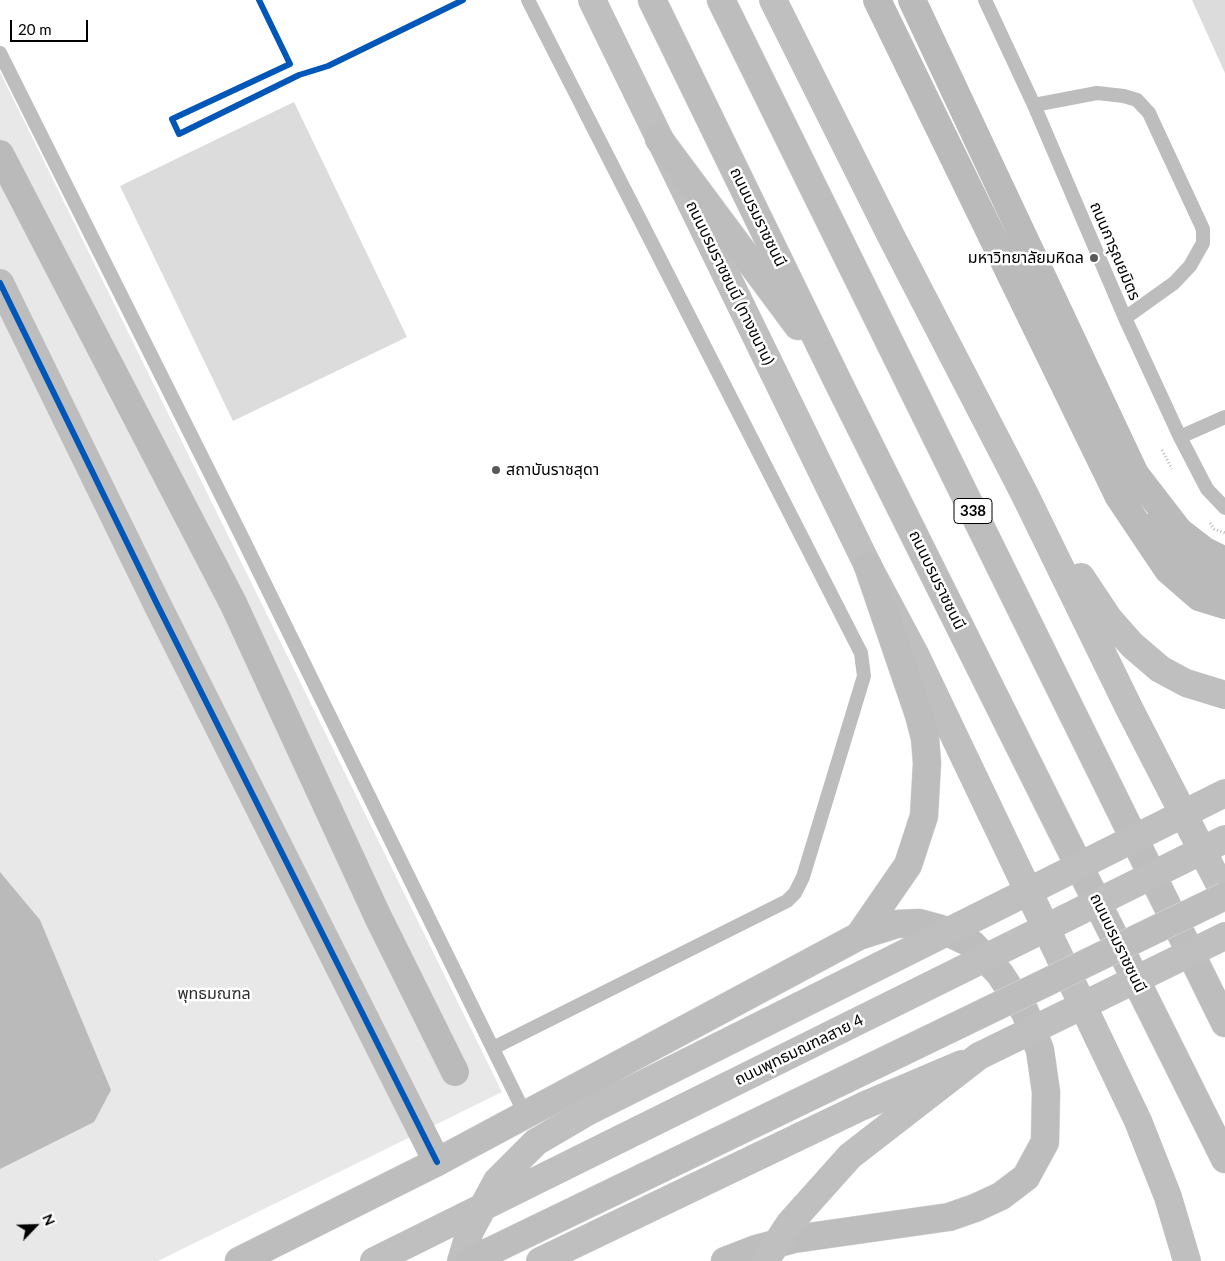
<!DOCTYPE html>
<meta charset="utf-8">
<style>
body{margin:0}
#map{position:relative;width:1225px;height:1261px;overflow:hidden;background:#fff;font-family:Lato,sans-serif}
canvas{display:block}
.north{position:absolute;left:10px;top:1201px;width:50px;height:50px;-webkit-text-stroke:4px #fff;paint-order:stroke;rotate:66deg;font-size:14px;font-weight:700;line-height:20px;text-align:center;color:#000}
.north::after{content:'';display:block;margin:auto;width:18px;height:22px;background:#000;clip-path:polygon(50% 0,100% 100%,50% 72%,0 100%)}
.scale{position:absolute;left:10px;top:20px;width:78px;height:22px;box-sizing:border-box;border:2px solid #000;border-top:0;padding-left:6px;font-size:15px;line-height:18px;white-space:nowrap;color:#000;-webkit-text-stroke:4px #fff;paint-order:stroke}
</style>
<div id="map">
<canvas width="1225" height="1261"></canvas>
<div class="north">N</div>
<div class="scale">20 m</div>
</div>
<script>
const ctx = document.querySelector('canvas').getContext('2d');
ctx.lineJoin = 'round';
function fill(path, color) {
  ctx.fillStyle = color;
  ctx.fill(path, 'evenodd');
}
function shape(rows) {
  const path = new Path2D();
  for (const r of rows) {
    path.moveTo(r[0], r[1]);
    for (let i = 2; i < r.length; i += 2) path.lineTo(r[i], r[i + 1]);
  }
  return path;
}
function trace(path, color, width, dash) {
  ctx.strokeStyle = color;
  ctx.lineWidth = width;
  ctx.lineCap = dash ? 'butt' : 'round';
  ctx.setLineDash(dash || []);
  ctx.stroke(path);
}
function drawText(font, color, halo, rows, align = 'center') {
  ctx.font = font + ' Lato,"Noto Sans Thai",sans-serif';
  ctx.lineWidth = 5;
  ctx.setLineDash([]);
  ctx.textBaseline = 'middle';
  ctx.strokeStyle = halo;
  ctx.fillStyle = color;
  for (const [text, x, y, turn = 0] of rows) {
    ctx.save();
    ctx.translate(x, y);
    ctx.rotate((+turn || 0) * Math.PI / 180);
    ctx.textAlign = isNaN(turn) ? turn : align;
    if (halo) ctx.strokeText(text, 0, 0);
    ctx.fillText(text, 0, 0);
    ctx.restore();
  }
}
fill(shape([
 [0,72,502,1092,158,1261,0,1261]
]), '#e8e8e8');
fill(shape([
 [0,872,40,920,111,1090,94,1122,0,1169]
]), '#bababa');
trace(shape([
 [877,0,1119,497,1168,570,1199,597,1225,605],
 [912,0,1135,474,1179,531,1205,551,1225,561],
 [0,154,233,603,378,917,455,1072],
 [1155,526,1167,543,1214,581,1225,585]
]), '#bababa', 28);
fill(shape([
 [1192,0,1225,0,1225,73],
 [294,102,407,337,233,421,120,186]
]), '#dcdcdc');
const primary = shape([
 [239,1261,437,1162,859,936,908,865,924,816,927,763,925,738,919,715,868,566],
 [725,1261,756,1249,794,1239,949,1217,975,1208,1001,1196,1026,1177,1045,1142,1046,1092,1040,1050,1025,1012,1000,974,972,944,941,929,919,923,897,924,859,936]
]);
const highway = shape([
 [652,0,838,382,1225,1159],
 [721,0,1225,1023],
 [659,139,798,326]
]);
trace(primary, '#dbdbdb', 29);
trace(highway, '#dbdbdb', 29);
trace(shape([
 [328,66,463,0],
 [1162,450,1172,469],
 [1210,523,1214,529,1225,533]
]), '#b8b8b8', 3, [1, 2.5]);
trace(shape([
 [985,0,1034,105,1125,318,1180,437,1207,489,1225,508],
 [0,53,241,535,525,1114],
 [1034,105,1097,93,1124,96,1137,100,1149,113,1203,229,1203,243,1190,266,1174,283,1125,318],
 [1180,437,1225,417],
 [493,1048,787,901,795,893,803,877,864,676,861,653,528,0]
]), '#bdbdbd', 14);
trace(shape([
 [0,283,158,606,437,1162]
]), '#bdbdbd', 28);
trace(shape([
 [592,0,868,566,915,654,1138,1121,1168,1197,1187,1261],
 [773,0,891,236,1024,493,1129,708,1225,895],
 [1081,577,1109,619,1132,645,1160,669,1186,683,1225,695],
 [540,1261,863,1106,962,1064]
]), '#bfbfbf', 28);
trace(primary, '#bdbdbd', 28);
trace(highway, '#bdbdbd', 28);
const primaryBridge = shape([
 [470,1261,1225,896]
]);
trace(primaryBridge, '#dbdbdb', 29, []);
trace(shape([
 [374,1261,1225,839],
 [461,1261,470,1231,497,1181,536,1142,589,1111,1225,793],
 [765,1261,790,1223,850,1156,979,1056,1225,936]
]), '#bfbfbf', 28);
trace(primaryBridge, '#bdbdbd', 28);
trace(shape([
 [259,0,290,64,172,119,179,134,299,75,328,66,463,0],
 [0,283,158,606,437,1162]
]), '#0057b8', 6);
for (const [x, y, r, color] of [
 [1094,258,5,"#595959"],
 [496,470,5,"#595959"]
]) {
  const dot = new Path2D();
  dot.arc(x, y, r, 0, 2 * Math.PI);
  ctx.fillStyle = color;
  ctx.fill(dot);
  trace(dot, '#fff', 2);
}
for (const [x, y, w] of [
 [973,511,38]
]) {
  const box = new Path2D();
  box.roundRect(x - w / 2, y - 12.5, w, 25, 4);
  ctx.fillStyle = '#fff';
  ctx.fill(box);
  trace(box, '#000', 1);
}
drawText('bold 15px', '#000', null, [
 ["338",973,511]
]);
drawText('16px', '#000', '#fff', [
 ["ถนนบรมราชชนนี",758,217,64],
 ["ถนนการุณยมิตร",1115,251,67],
 ["ถนนบรมราชชนนี (ทางขนาน)",730,283,64],
 ["ถนนบรมราชชนนี",937,580,64],
 ["ถนนบรมราชชนนี",1118,943,64],
 ["ถนนพุทธมณฑลสาย 4",799,1050,-26]
]);
drawText('16px', '#000', '#fff', [
 ["มหาวิทยาลัยมหิดล",1084,258],
 ["สถาบันราชสุดา",506,470,"left"]
], 'right');
drawText('16px', '#2d2d2d', '#fff', [
 ["พุทธมณฑล",214,994]
]);
</script>
